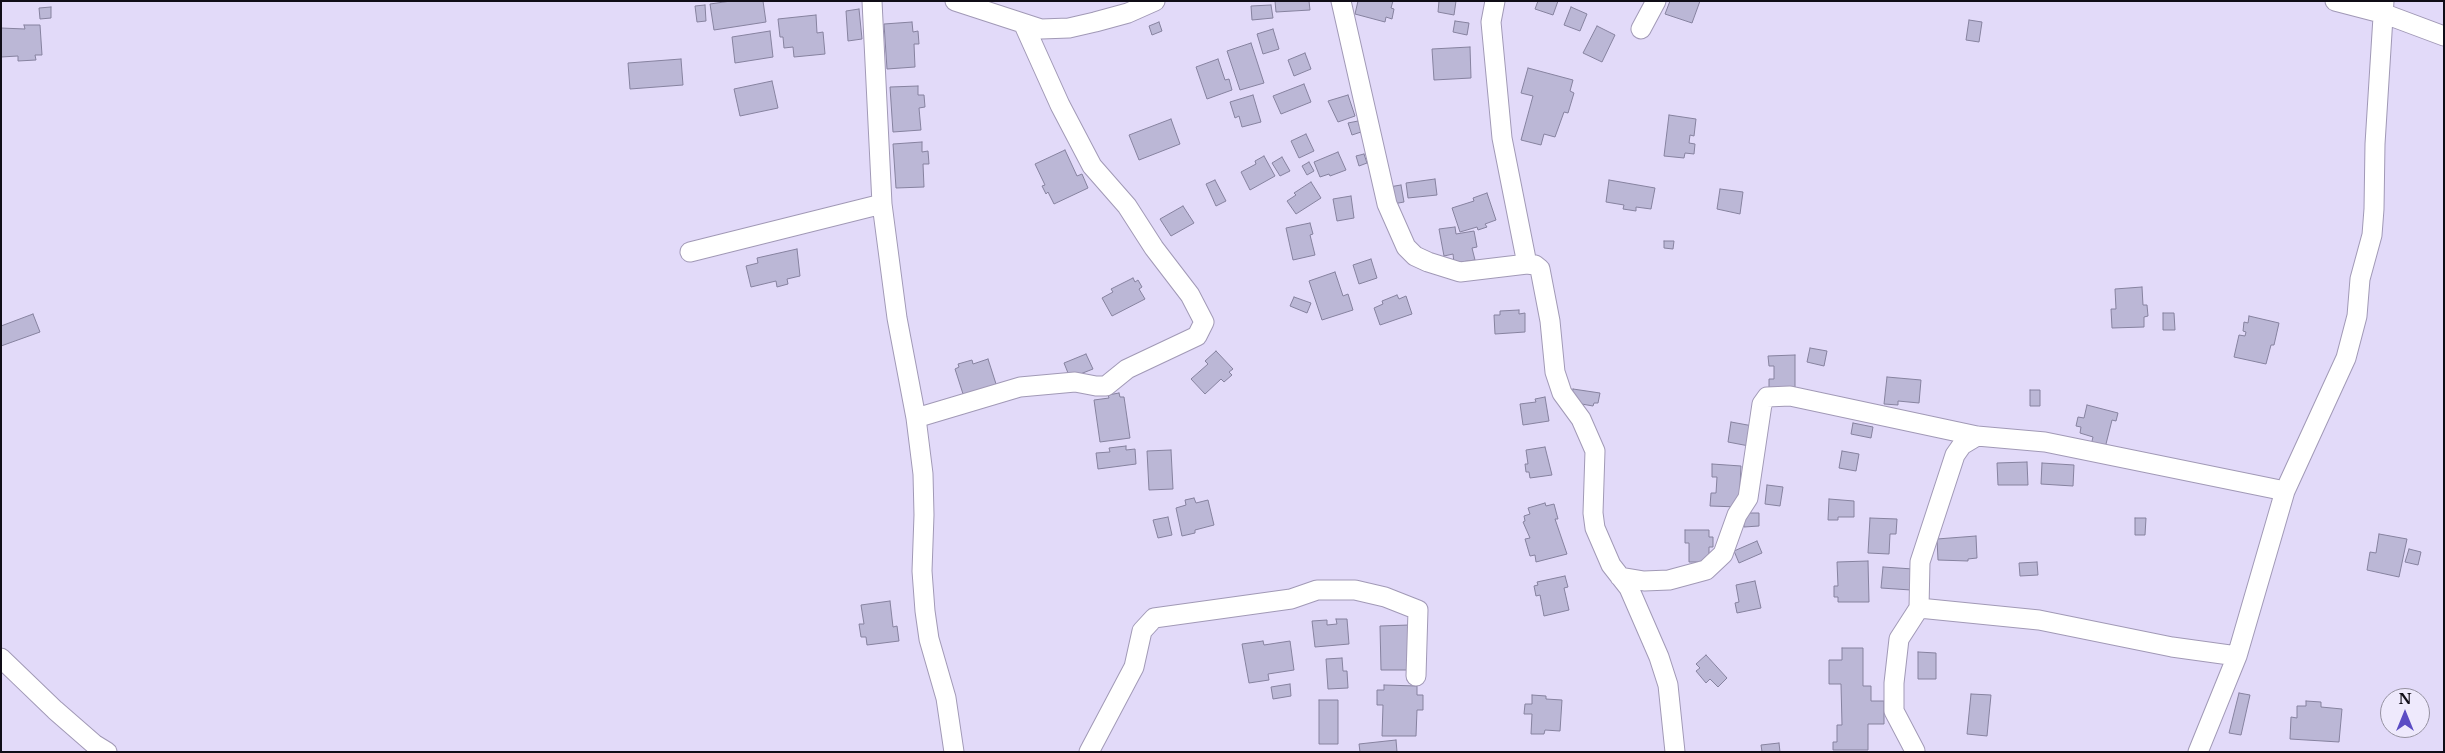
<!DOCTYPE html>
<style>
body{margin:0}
#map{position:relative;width:2445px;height:753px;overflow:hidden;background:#e2daf9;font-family:"Libre Baskerville",serif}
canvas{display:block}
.frame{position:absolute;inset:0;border:2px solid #100d17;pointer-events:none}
.north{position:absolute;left:2380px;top:688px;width:50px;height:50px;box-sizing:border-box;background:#eee9fc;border:1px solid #9591a0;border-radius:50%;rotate:0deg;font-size:14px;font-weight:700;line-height:20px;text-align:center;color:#100d17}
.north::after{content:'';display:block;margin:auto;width:18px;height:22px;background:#5b4cc4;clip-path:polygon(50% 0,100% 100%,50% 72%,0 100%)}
</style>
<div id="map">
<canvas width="2445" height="753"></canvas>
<div class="frame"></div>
<div class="north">N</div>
</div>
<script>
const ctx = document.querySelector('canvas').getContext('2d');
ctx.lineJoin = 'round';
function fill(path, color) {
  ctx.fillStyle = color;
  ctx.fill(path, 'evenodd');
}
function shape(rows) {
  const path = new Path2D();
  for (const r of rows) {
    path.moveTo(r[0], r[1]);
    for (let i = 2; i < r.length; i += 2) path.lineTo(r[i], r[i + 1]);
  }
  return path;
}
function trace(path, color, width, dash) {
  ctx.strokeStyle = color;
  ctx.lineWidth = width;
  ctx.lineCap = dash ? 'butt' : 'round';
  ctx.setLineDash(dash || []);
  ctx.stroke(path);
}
const building = shape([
 [731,1,763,1,766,22,714,30,710,4,731,1],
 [1275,1,1309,1,1310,10,1276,12,1275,1],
 [1358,1,1393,1,1391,8,1394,9,1392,19,1386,17,1385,22,1355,14,1358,1],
 [1439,1,1456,1,1454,15,1438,12,1439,1],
 [1538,1,1558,1,1553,15,1535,9,1538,1],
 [1670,1,1700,1,1692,23,1665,14,1670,1],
 [705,5,706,21,697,22,695,6,705,5],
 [1271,5,1273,18,1252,20,1251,6,1271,5],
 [51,7,51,18,40,19,39,8,51,7],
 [1571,7,1587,14,1580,31,1564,25,1571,7],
 [859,9,862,39,848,41,846,11,859,9],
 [816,15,817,33,823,32,825,54,794,57,793,47,784,48,783,37,780,37,778,19,816,15],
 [1969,20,1982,22,1979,42,1966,40,1969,20],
 [1455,21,1469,23,1467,35,1453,32,1455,21],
 [912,22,913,32,918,31,919,44,914,44,915,67,887,69,884,24,912,22],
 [1159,22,1162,31,1152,35,1149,26,1159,22],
 [24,25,40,25,42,55,35,55,36,60,18,61,18,56,1,57,1,28,25,29,24,25],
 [1597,26,1615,35,1602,62,1583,53,1597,26],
 [1273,29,1279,49,1263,54,1257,34,1273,29],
 [770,31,773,57,735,63,732,37,770,31],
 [1251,43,1264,83,1240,90,1227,51,1251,43],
 [1470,47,1471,78,1434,80,1432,49,1470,47],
 [1305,53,1311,69,1294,76,1288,60,1305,53],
 [681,59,683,85,630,89,628,63,681,59],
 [1218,59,1225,80,1229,79,1232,90,1207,99,1196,67,1218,59],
 [1528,68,1573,80,1570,91,1574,93,1568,113,1564,112,1555,137,1544,134,1541,145,1521,140,1533,96,1521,93,1528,68],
 [772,81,778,108,740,116,734,89,772,81],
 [1304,84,1311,102,1281,114,1273,96,1304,84],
 [918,86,918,95,924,95,925,107,919,108,921,130,893,132,890,87,918,86],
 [1253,95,1261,122,1242,127,1239,116,1235,118,1230,102,1253,95],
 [1348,95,1355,116,1338,122,1328,101,1348,95],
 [1669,115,1696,119,1694,136,1690,135,1689,143,1695,144,1694,154,1685,153,1684,158,1664,156,1669,115],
 [1171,119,1180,144,1139,160,1129,135,1171,119],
 [1358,121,1361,132,1352,135,1348,123,1358,121],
 [1306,134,1314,151,1299,158,1291,141,1306,134],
 [922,142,922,152,928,151,929,164,923,164,924,187,896,188,893,144,922,142],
 [1065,150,1077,176,1082,174,1088,188,1054,204,1048,192,1046,194,1042,186,1045,185,1035,164,1065,150],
 [1338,152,1346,170,1330,176,1329,174,1320,177,1314,162,1338,152],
 [1364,154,1367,163,1359,166,1356,156,1364,154],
 [1264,156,1275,176,1250,190,1241,172,1256,164,1255,161,1264,156],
 [1282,157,1290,171,1280,176,1272,163,1282,157],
 [1309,162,1314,171,1307,175,1302,166,1309,162],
 [1435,179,1437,195,1408,198,1406,183,1435,179],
 [1215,180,1226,201,1216,206,1206,184,1215,180],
 [1609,180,1655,188,1651,209,1636,207,1636,211,1623,209,1624,205,1606,202,1609,180],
 [1311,182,1321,198,1296,214,1287,201,1296,195,1294,193,1311,182],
 [1401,185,1404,202,1393,204,1389,187,1401,185],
 [1720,189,1743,192,1740,214,1717,209,1720,189],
 [1487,193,1496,220,1485,224,1487,227,1478,230,1477,227,1460,232,1452,208,1474,201,1473,198,1487,193],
 [1351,196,1354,218,1337,221,1333,199,1351,196],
 [1183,206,1194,223,1171,236,1160,219,1183,206],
 [1310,223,1313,234,1310,235,1315,255,1293,260,1286,228,1310,223],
 [1455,227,1456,234,1474,231,1477,247,1472,248,1475,260,1454,263,1453,254,1444,256,1439,229,1455,227],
 [1664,241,1674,241,1673,249,1664,248,1664,241],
 [797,249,800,276,787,279,788,284,777,287,776,281,751,287,746,266,758,263,757,258,797,249],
 [1371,259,1377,278,1359,284,1353,265,1371,259],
 [1335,272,1343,296,1348,294,1353,310,1322,320,1309,281,1335,272],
 [1133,278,1135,282,1138,280,1142,287,1139,289,1145,299,1112,316,1102,298,1113,292,1111,289,1133,278],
 [2142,287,2143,305,2147,305,2148,316,2144,317,2144,327,2112,328,2111,309,2116,309,2115,289,2142,287],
 [1397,295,1399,299,1406,296,1412,314,1380,325,1374,308,1383,304,1382,301,1397,295],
 [1294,297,1311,303,1307,313,1290,306,1294,297],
 [1519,310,1519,314,1525,313,1525,332,1495,334,1494,315,1500,315,1500,311,1519,310],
 [2163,313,2174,313,2175,330,2163,330,2163,313],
 [33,314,40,332,1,346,1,326,33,314],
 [2249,316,2279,323,2274,345,2271,345,2266,364,2234,357,2239,335,2245,336,2246,332,2243,331,2244,322,2248,323,2249,316],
 [1810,348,1827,351,1824,366,1807,362,1810,348],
 [1216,351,1233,369,1229,372,1232,375,1224,382,1221,379,1205,394,1191,379,1208,364,1205,361,1216,351],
 [1086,354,1093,369,1070,378,1064,363,1086,354],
 [1795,355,1795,389,1769,389,1769,379,1774,379,1774,366,1769,366,1768,356,1795,355],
 [988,359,997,387,964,397,955,369,959,367,958,364,972,360,973,364,988,359],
 [1887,377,1921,380,1919,403,1898,401,1898,405,1884,404,1887,377],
 [1573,389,1600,393,1598,403,1594,403,1593,406,1576,403,1571,399,1573,389],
 [2030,390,2040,390,2040,406,2030,406,2030,390],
 [1119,393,1120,397,1124,397,1130,438,1100,442,1094,400,1109,398,1108,395,1119,393],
 [1545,397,1549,421,1523,425,1520,404,1536,402,1535,399,1545,397],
 [2087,405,2118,413,2116,421,2112,420,2105,448,2091,445,2093,437,2080,433,2081,427,2076,426,2078,417,2084,418,2087,405],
 [1731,422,1753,426,1749,446,1728,442,1731,422],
 [1853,423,1873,427,1871,438,1851,434,1853,423],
 [1126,446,1126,450,1135,449,1136,464,1098,469,1096,453,1110,452,1109,448,1126,446],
 [1545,447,1552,475,1530,478,1529,472,1526,472,1525,464,1528,464,1526,450,1545,447],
 [1171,450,1173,489,1149,490,1147,451,1171,450],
 [1842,451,1859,454,1856,471,1839,468,1842,451],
 [2027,462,2028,485,1998,485,1997,463,2027,462],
 [2042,463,2074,465,2073,486,2041,484,2042,463],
 [1712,464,1741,466,1739,507,1710,506,1711,493,1716,493,1717,477,1712,477,1712,464],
 [1767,485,1783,487,1780,506,1765,504,1767,485],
 [1194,498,1196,503,1208,500,1214,525,1195,530,1195,533,1182,536,1176,508,1186,505,1185,500,1194,498],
 [1829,499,1854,501,1854,517,1838,517,1838,520,1828,520,1829,499],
 [1545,503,1546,506,1554,504,1558,519,1555,519,1567,554,1536,562,1535,555,1530,556,1525,539,1530,538,1523,522,1525,521,1524,516,1530,514,1528,508,1545,503],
 [1743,513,1759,513,1759,526,1744,527,1743,513],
 [1168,517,1172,535,1158,538,1153,520,1168,517],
 [1870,518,1897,519,1896,534,1890,534,1889,554,1868,553,1870,518],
 [2135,518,2146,518,2145,535,2135,535,2135,518],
 [1685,530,1709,530,1709,537,1713,537,1713,547,1709,547,1709,562,1689,562,1689,543,1685,543,1685,530],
 [2379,534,2407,539,2399,577,2367,570,2370,552,2376,553,2379,534],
 [1976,536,1977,558,1968,559,1968,561,1938,560,1937,539,1976,536],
 [1757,541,1762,553,1739,563,1734,551,1757,541],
 [2409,549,2421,552,2418,565,2405,562,2409,549],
 [1868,561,1869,602,1838,602,1838,597,1834,597,1834,586,1838,586,1837,562,1868,561],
 [2037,562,2038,575,2020,576,2019,563,2037,562],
 [1883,567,1913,569,1911,590,1881,588,1883,567],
 [1565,576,1568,587,1564,588,1569,610,1544,616,1540,595,1536,596,1534,586,1538,585,1537,582,1565,576],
 [1755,581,1761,608,1737,613,1735,603,1739,602,1736,585,1755,581],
 [890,601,893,627,897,626,899,641,867,645,866,637,861,637,859,624,864,624,861,605,890,601],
 [1336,619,1347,619,1349,644,1315,647,1312,621,1327,620,1327,625,1337,624,1336,619],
 [1409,625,1410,670,1381,670,1380,626,1409,625],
 [1263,641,1264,645,1290,641,1294,670,1268,674,1269,680,1249,683,1242,644,1263,641],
 [1842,648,1863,648,1863,686,1871,686,1871,701,1884,701,1884,724,1868,724,1868,750,1833,750,1833,742,1837,742,1837,725,1842,725,1841,684,1829,684,1829,660,1842,660,1842,648],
 [1918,652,1936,653,1936,679,1918,679,1918,652],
 [1706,655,1727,678,1718,687,1710,679,1706,683,1696,671,1700,668,1696,664,1706,655],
 [1342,658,1343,671,1347,671,1348,688,1328,689,1326,659,1342,658],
 [1290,684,1291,696,1273,699,1271,687,1290,684],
 [1384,685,1417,686,1417,695,1423,695,1423,710,1417,710,1416,736,1382,736,1383,705,1377,705,1377,690,1384,690,1384,685],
 [2239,693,2250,695,2241,735,2229,733,2239,693],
 [1971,694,1991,695,1987,736,1967,734,1971,694],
 [1532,695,1546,696,1546,699,1562,700,1560,731,1545,730,1544,734,1531,734,1532,714,1524,714,1525,704,1532,704,1532,695],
 [1319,700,1338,700,1338,744,1319,744,1319,700],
 [2306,701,2321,702,2321,707,2342,709,2339,742,2290,739,2291,717,2297,718,2297,706,2306,706,2306,701],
 [1396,740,1397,752,1360,752,1359,744,1396,740],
 [1779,743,1780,752,1762,752,1761,745,1779,743]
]);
fill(building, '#bbb7d6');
trace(building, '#86829f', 1);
const street = shape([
 [872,1,882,204,897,318,916,418,923,474,924,515,922,571,925,611,929,639,946,698,954,752],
 [955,1,1041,29,1069,28,1095,22,1128,13,1155,1],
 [1341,1,1387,204,1406,247,1415,256,1428,262,1460,272,1527,264,1535,265,1540,269,1550,321,1555,372,1562,393,1581,419,1595,451,1593,513,1595,528,1611,565,1629,588,1659,657,1668,685,1675,752],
 [1495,1,1491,22,1502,138,1527,264],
 [2335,1,2385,14,2444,36],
 [1641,29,1656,1],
 [690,252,882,204],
 [916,418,1020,387,1075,382,1096,386,1106,386,1127,369,1197,336,1204,322,1190,295,1154,248,1127,206,1092,166,1060,105,1024,25],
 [1620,577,1644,581,1669,580,1706,570,1723,554,1737,515,1748,498,1762,404,1767,397,1790,396,1977,436,2045,442,2285,491],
 [1919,608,1920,562,1955,455,1962,445,1977,436],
 [1,658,55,710,94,744,107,752],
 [1915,751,1894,711,1894,683,1899,639,1919,608,2039,620,2172,647,2237,656],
 [1089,752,1134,667,1142,631,1154,618,1291,599,1317,590,1355,590,1385,597,1418,610,1416,676],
 [2198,752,2237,656,2285,491,2346,358,2357,316,2360,279,2372,235,2374,209,2375,144,2384,1]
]);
trace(street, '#a199b6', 21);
trace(street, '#fff', 19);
</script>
